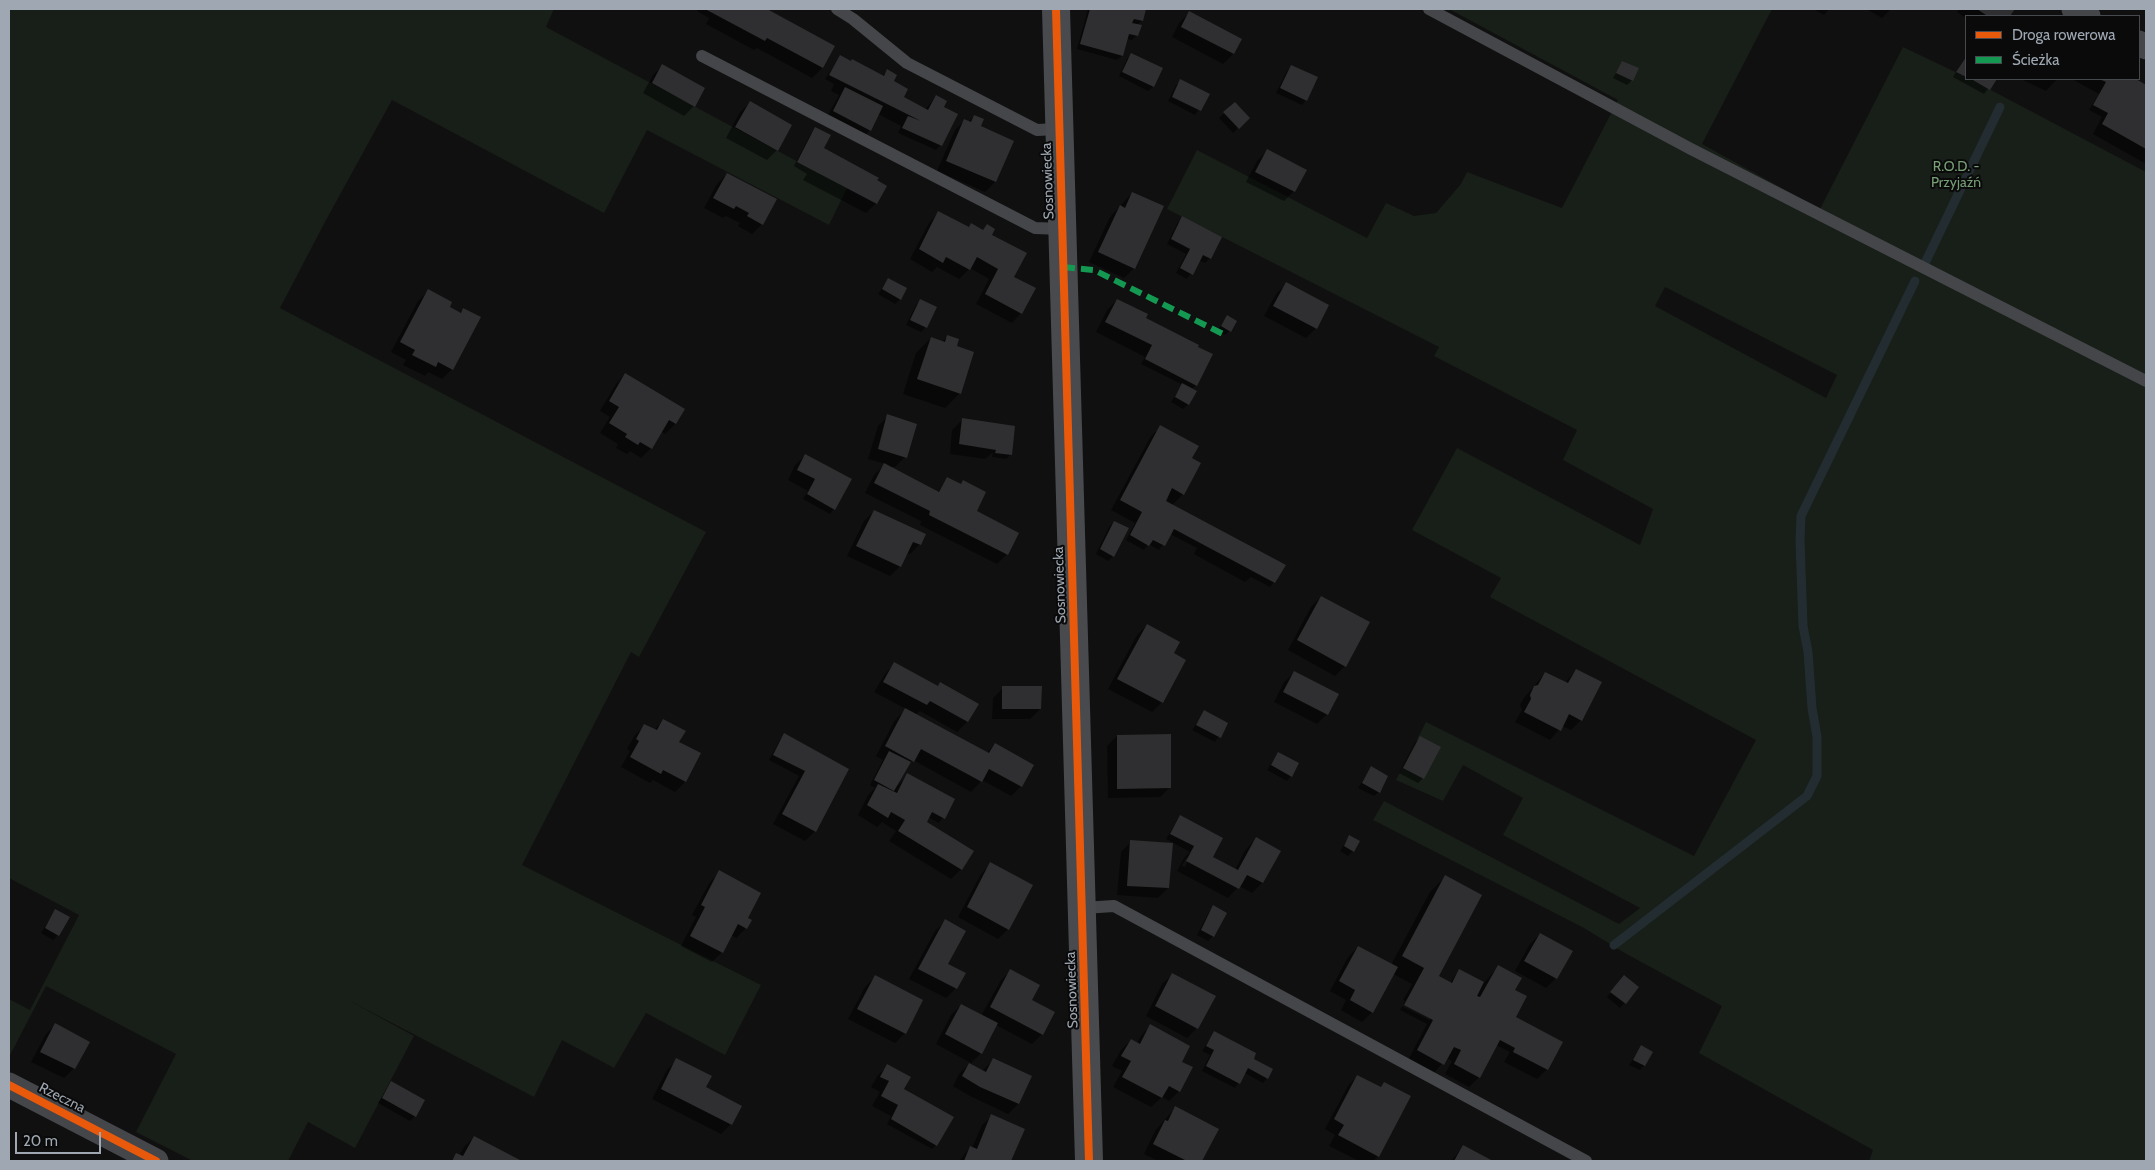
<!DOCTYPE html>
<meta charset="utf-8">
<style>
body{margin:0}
#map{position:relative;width:2155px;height:1170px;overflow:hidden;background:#101010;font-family:Cabin,sans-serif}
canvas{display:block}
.frame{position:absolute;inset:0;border:10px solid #9fa8b2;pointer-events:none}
.legend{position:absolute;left:1965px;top:15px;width:175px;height:65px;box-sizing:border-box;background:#0a0a0b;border:1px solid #46494e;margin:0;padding:6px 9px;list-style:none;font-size:15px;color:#9fa8b2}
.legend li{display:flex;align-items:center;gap:10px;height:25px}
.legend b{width:25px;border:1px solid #46494e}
.scale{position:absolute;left:15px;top:1132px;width:86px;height:22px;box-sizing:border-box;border:2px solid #9fa8b2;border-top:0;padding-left:6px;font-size:15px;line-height:18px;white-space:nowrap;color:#9fa8b2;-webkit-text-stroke:4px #0a0a0b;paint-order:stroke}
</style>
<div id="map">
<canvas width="2155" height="1170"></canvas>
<div class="frame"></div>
<ul class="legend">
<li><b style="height:6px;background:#e8590c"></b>Droga rowerowa</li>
<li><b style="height:6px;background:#139951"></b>Ścieżka</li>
</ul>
<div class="scale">20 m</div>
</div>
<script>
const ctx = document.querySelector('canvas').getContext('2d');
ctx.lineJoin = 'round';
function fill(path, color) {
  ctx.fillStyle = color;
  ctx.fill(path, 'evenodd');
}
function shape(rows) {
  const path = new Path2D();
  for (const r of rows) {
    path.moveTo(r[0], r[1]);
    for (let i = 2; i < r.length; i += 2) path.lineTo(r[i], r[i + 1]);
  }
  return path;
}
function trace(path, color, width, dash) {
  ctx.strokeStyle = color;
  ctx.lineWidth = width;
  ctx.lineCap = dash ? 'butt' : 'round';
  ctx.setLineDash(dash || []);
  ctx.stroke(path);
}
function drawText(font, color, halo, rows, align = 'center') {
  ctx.font = font + ' Cabin,sans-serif';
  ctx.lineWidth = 4;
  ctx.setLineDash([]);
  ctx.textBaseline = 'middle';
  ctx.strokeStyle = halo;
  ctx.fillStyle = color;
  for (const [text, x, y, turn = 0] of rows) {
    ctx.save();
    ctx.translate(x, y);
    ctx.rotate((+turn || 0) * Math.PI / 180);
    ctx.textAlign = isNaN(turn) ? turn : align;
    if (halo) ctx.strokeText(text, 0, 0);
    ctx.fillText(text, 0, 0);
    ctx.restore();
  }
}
fill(shape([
 [9,9,554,9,546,27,847,188,829,225,647,130,604,213,392,100,325,222,280,308,706,532,639,657,631,652,522,865,761,985,725,1055,646,1013,614,1068,562,1040,534,1097,348,1000,414,1036,355,1148,308,1122,288,1161,193,1161,136,1132,176,1054,46,986,9,1057,9,999,30,1010,79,915,9,878],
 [1449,9,1772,9,1702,144,1820,209,1903,47,1966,77,1966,79,1972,80,2146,172,2146,1161,1869,1161,1873,1150,1699,1053,1722,1006,1623,952,1584,928,1373,820,1384,801,1619,924,1640,908,1503,835,1523,798,1463,765,1443,801,1396,780,1426,722,1694,856,1756,740,1490,597,1501,578,1412,530,1457,448,1640,545,1653,509,1563,460,1577,430,1434,356,1439,347,1167,209,1197,150,1367,238,1386,203,1414,216,1436,213,1461,184,1467,172,1562,208,1618,100],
 [1665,287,1837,375,1826,398,1655,306]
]), '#181e18');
fill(shape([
 [698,9,764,9,834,46,822,68,812,78,757,48,754,50,706,24,709,18,697,11],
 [1088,9,1145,9,1142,21,1137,25,1137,35,1132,40,1127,39,1122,56,1117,60,1077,49],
 [1813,9,1829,9,1824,15],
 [1866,9,1891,9,1882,18],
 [1959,9,2013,9,2009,16,1966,16,1966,18,1957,12],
 [1189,13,1241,40,1233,54,1223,64,1172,37,1179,23],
 [1131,55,1162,69,1153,87,1148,91,1119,76,1127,59],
 [1966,56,1966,79,1995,79,1984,94,1953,77],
 [840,57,882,76,887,71,902,98,925,110,936,96,942,107,956,115,940,145,936,150,898,133,901,126,878,114,870,130,860,140,824,122,839,95,831,91,834,84,825,79],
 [1623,62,1632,80,1627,85,1613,78],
 [662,66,694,106,684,116,643,93,653,75],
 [1292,66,1306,100,1302,105,1276,93,1287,71],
 [2021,79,2057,79,2046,91],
 [2072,79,2133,79,2146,86,2146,164,2093,134,2102,117,2089,110,2099,94],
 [1181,81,1208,94,1195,115,1168,101,1176,85],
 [750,103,791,126,777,150,767,160,726,138,740,112],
 [1235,103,1248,118,1233,133,1219,118],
 [974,116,980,127,1012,141,995,182,985,192,937,171,955,130,965,120,969,122],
 [815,129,822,149,876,203,866,213,803,180,807,174,794,166,811,133],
 [1267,151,1294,191,1284,201,1246,182,1257,161],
 [727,174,762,224,752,234,738,226,740,223,726,216,723,218,704,208,717,184],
 [1132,193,1134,268,1124,278,1089,262,1110,217],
 [938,213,968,228,982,231,987,226,1013,278,1021,313,1012,323,976,304,989,279,970,268,959,279,937,267,932,272,910,259,929,223],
 [1183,218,1221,237,1210,258,1205,263,1199,260,1187,279,1176,273,1186,254,1167,244,1178,222],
 [888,279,900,299,895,304,878,294],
 [1286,284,1316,328,1306,338,1264,316,1276,294],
 [428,291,448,307,459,313,464,309,452,369,442,379,428,372,425,376,403,365,406,360,391,352,418,301],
 [1117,300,1144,318,1196,385,1192,389,1188,404,1183,409,1171,402,1183,385,1141,364,1145,357,1096,332,1107,310],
 [920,301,926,327,921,332,906,325,916,305],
 [1227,317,1230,331,1225,335,1217,331],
 [947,337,955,346,960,393,945,408,903,394,916,353,931,338,942,342],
 [625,374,683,409,675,424,665,434,661,431,651,448,641,458,630,451,627,454,616,448,618,444,600,433,610,417,600,411,616,384],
 [888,416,905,457,895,467,888,467,938,492,947,478,960,485,963,482,968,505,1007,554,997,564,920,525,921,521,865,493,874,475,885,464,868,459,878,426],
 [962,420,1011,454,1006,459,992,457,993,452,985,459,950,454,952,430],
 [1161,427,1190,458,1183,494,1172,505,1274,582,1270,587,1251,577,1245,582,1194,554,1197,548,1170,534,1159,550,1148,544,1144,550,1126,540,1135,523,1111,510,1151,436],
 [1165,499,1168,500,1162,507],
 [805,456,834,509,830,514,803,499,808,491,788,480,795,465],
 [874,511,920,544,910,554,906,553,900,566,890,576,847,556,864,521],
 [1114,522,1113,556,1108,561,1096,554,1109,527],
 [1321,597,1345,666,1335,676,1288,650,1311,607],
 [1147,625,1172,654,1184,660,1162,702,1152,712,1108,689,1137,635],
 [894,664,937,687,940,684,977,704,967,722,957,732,920,711,915,715,987,753,995,744,1021,786,1011,796,982,780,971,792,913,760,905,768,897,786,908,775,954,800,939,823,928,817,925,823,961,869,951,879,889,841,896,831,882,822,877,827,858,815,868,795,875,788,870,785,883,760,876,756,895,720,906,709,874,692,885,674],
 [1576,670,1581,720,1571,730,1562,726,1550,740,1515,722,1522,710,1520,705,1524,698,1545,673,1565,683],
 [1294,673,1327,714,1317,724,1274,702,1284,682],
 [1003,688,1040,709,1030,719,992,719,993,698],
 [1204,712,1227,724,1215,742,1192,730],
 [663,721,678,742,699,754,685,782,675,792,653,780,650,783,621,767,630,751,627,749,635,735,645,725,654,730],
 [785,735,816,751,815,831,805,841,773,824,799,776,769,760,780,740],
 [1117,736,1170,787,1160,797,1108,798,1107,746],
 [1420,738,1423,778,1418,783,1399,773,1415,742],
 [1278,754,1291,776,1287,781,1267,770],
 [1371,768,1379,792,1374,796,1358,788],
 [1180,816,1211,857,1235,870,1246,849,1256,839,1279,851,1262,883,1252,893,1239,886,1228,898,1177,871,1184,858,1190,852,1166,839],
 [1186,858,1189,858,1185,867,1182,866],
 [1349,837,1353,851,1348,856,1340,851],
 [1131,842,1168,888,1158,898,1117,895,1121,852],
 [991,864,1008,929,998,939,958,917,981,874],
 [720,872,746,918,746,928,736,938,731,935,722,952,712,962,681,946,696,917,692,915,710,882],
 [1445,877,1438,976,1450,983,1459,970,1484,983,1498,967,1514,991,1515,1017,1562,1043,1547,1069,1537,1079,1504,1062,1510,1052,1496,1045,1479,1077,1469,1087,1445,1074,1452,1061,1447,1058,1433,1074,1408,1060,1427,1024,1400,1010,1402,1006,1430,1020,1430,1017,1403,1004,1405,1001,1403,1000,1412,984,1393,974,1372,1012,1362,1022,1341,1010,1346,1000,1330,991,1348,957,1358,947,1391,965,1430,892],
 [1214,907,1213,936,1208,941,1197,935,1209,912],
 [55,911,58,935,53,940,41,933],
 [945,921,947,964,956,988,946,998,909,979,935,931],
 [1540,934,1556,978,1546,988,1515,971,1530,944],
 [1011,970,1030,1000,1042,1034,1032,1044,996,1025,981,1053,971,1063,936,1044,951,1015,961,1005,981,1016,1001,980],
 [1172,975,1197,1028,1187,1038,1146,1016,1162,984],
 [875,977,905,1033,895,1043,848,1019,865,987],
 [1619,982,1637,988,1620,1008,1607,997],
 [56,1024,74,1068,64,1078,31,1062,46,1034],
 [1150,1026,1180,1062,1179,1091,1169,1101,1162,1097,1151,1107,1113,1087,1122,1071,1112,1066,1121,1050,1131,1040,1137,1043,1141,1036],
 [1214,1032,1252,1059,1267,1078,1263,1083,1245,1073,1235,1088,1202,1071,1210,1055,1202,1051],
 [1641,1047,1644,1065,1640,1070,1629,1065],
 [677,1060,704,1088,731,1124,721,1134,652,1099,667,1070],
 [993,1060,1018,1104,1008,1114,970,1096,953,1086,959,1074,969,1064,982,1071],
 [888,1066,936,1145,932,1149,887,1124,891,1116,872,1106,880,1092,871,1087,878,1075],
 [1357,1076,1379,1088,1384,1083,1378,1156,1373,1161,1359,1161,1329,1146,1335,1135,1325,1129,1348,1086],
 [391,1083,415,1116,410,1121,378,1103],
 [1175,1108,1218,1130,1201,1161,1158,1161,1144,1154,1155,1131],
 [992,1116,1024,1130,1011,1161,959,1161,970,1147,972,1148,982,1125],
 [474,1137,519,1161,450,1161,457,1155,459,1156,464,1147],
 [1464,1146,1491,1161,1451,1161]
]), '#0007');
trace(shape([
 [1926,261,2000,107],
 [1614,945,1807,796,1817,776,1817,737,1812,708,1808,652,1803,626,1800,540,1801,516,1915,281]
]), '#232d31', 9);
fill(shape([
 [705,9,767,9,835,46,823,68,767,38,765,41],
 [1090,9,1146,9,1143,21,1134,19,1132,23,1142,25,1138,36,1129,34,1123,56,1080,44],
 [1977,9,2015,9,2010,16,1985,16,1986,15],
 [1189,11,1242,39,1234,54,1181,27],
 [1131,53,1163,68,1154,87,1122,72],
 [840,55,851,61,852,59,884,76,887,69,897,75,894,81,908,89,904,97,928,110,936,95,947,101,944,107,958,114,942,146,902,128,908,116,921,121,829,75],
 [1966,57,1966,77,1956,72],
 [1622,61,1639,68,1633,81,1616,73],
 [662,64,705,88,695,107,652,83],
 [1291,65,1318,77,1307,101,1280,88],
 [1180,79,1210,94,1201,111,1172,97],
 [1971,79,1997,79,1990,90],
 [2099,79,2136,79,2146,85,2146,149,2102,124,2108,113,2093,105,2106,82],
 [845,87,883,106,871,131,833,111],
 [750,101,792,125,778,151,735,127],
 [1235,102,1250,118,1239,129,1223,112],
 [974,115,984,119,981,126,1014,141,996,182,946,161,964,119,971,122],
 [815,127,831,135,824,148,879,178,877,180,887,186,877,204,797,162],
 [1267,149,1307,170,1295,192,1255,172],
 [727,173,777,199,763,225,747,216,749,213,736,206,734,209,713,198],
 [1132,192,1164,206,1135,269,1098,252,1120,205,1125,208],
 [938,211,969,227,971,223,983,230,987,224,995,229,992,235,1027,253,1014,277,1036,288,1022,314,985,294,998,269,977,257,970,270,946,257,943,263,919,249],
 [1182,216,1222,237,1211,259,1203,255,1193,275,1180,268,1190,249,1171,239],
 [888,278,907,288,901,300,882,289],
 [1286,282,1329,305,1317,329,1273,306],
 [428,289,452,302,450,307,461,313,463,308,481,317,453,370,438,362,436,367,412,355,415,350,400,342],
 [920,299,937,307,927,328,910,320],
 [1117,299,1148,314,1146,318,1199,345,1198,347,1213,354,1197,386,1145,359,1152,345,1105,322],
 [1227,315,1237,321,1231,332,1221,326],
 [947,335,959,339,957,346,974,352,961,394,917,379,931,337,945,342],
 [625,373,685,409,676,424,669,420,652,449,640,442,638,445,625,437,627,434,609,423,619,407,609,401],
 [1182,383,1197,391,1189,405,1175,397],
 [887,414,917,424,907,458,878,449],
 [962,418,1015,426,1012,455,995,453,996,450,959,444],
 [1160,425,1199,446,1192,458,1201,463,1184,495,1172,488,1166,501,1286,565,1275,583,1174,529,1165,546,1153,540,1149,546,1130,535,1142,512,1120,500],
 [805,454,852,479,835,510,807,494,815,479,797,470],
 [884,463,939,492,947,477,961,484,963,480,986,492,977,511,1019,533,1008,555,929,515,930,511,874,483],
 [874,510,926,534,921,545,913,542,901,567,856,546],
 [1114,521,1129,528,1114,557,1100,549],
 [1321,596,1370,622,1346,667,1297,640],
 [1147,624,1180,642,1174,653,1186,660,1163,703,1117,679],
 [894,662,938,686,940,682,979,704,968,722,930,701,927,705,883,682],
 [1576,669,1602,682,1582,721,1569,714,1561,731,1524,712,1531,699,1530,695,1534,686,1538,685,1545,672,1568,683],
 [1294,671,1339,694,1328,715,1283,692],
 [1002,686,1042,686,1041,709,1002,709],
 [905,708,989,753,995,743,1034,765,1022,787,989,769,982,782,921,749,914,762,885,746],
 [1204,710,1228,723,1221,738,1196,725],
 [663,719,686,731,679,742,701,753,686,782,663,770,661,774,630,757,639,741,636,739,644,724,657,730],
 [784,733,849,769,816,832,782,814,805,771,773,755],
 [1171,734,1171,788,1117,789,1117,735],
 [1420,736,1441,747,1424,779,1403,768],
 [889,751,911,762,894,791,874,780],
 [1278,752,1299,763,1292,777,1271,765],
 [1371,766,1388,776,1380,793,1362,783],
 [907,773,955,799,945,819,932,812,927,822,974,851,962,870,898,831,905,820,891,812,888,818,867,805,878,784,897,793],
 [1180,815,1223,838,1213,857,1238,870,1256,837,1281,851,1263,883,1247,875,1239,889,1186,861,1194,846,1170,834],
 [1349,835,1360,841,1354,852,1344,846],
 [1130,840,1173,843,1169,888,1127,886],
 [990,862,1033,885,1009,930,967,907],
 [719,870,761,893,748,918,752,920,747,929,738,924,723,953,690,936,705,907,701,905],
 [1445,875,1482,895,1439,976,1452,983,1459,969,1484,982,1477,996,1480,997,1498,965,1522,978,1515,990,1527,996,1516,1017,1563,1042,1548,1070,1513,1052,1515,1048,1500,1040,1480,1078,1454,1064,1461,1050,1454,1047,1444,1065,1417,1050,1433,1020,1404,1005,1424,968,1402,956],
 [1213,905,1227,913,1214,937,1201,930],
 [55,909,70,917,59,936,45,928],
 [945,919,966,931,948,964,966,973,957,989,918,969],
 [1540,933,1573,951,1557,979,1524,961],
 [1358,946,1398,967,1373,1013,1350,1000,1355,990,1339,981],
 [1010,969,1040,985,1032,1000,1055,1012,1043,1035,990,1007],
 [1172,973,1216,996,1198,1029,1155,1006],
 [875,975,923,1000,906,1034,857,1009],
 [1624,975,1639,987,1626,1004,1610,992],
 [961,1004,998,1023,982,1054,945,1034],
 [55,1023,90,1042,75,1069,40,1052],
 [1150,1024,1190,1046,1182,1062,1193,1067,1180,1092,1169,1086,1162,1098,1122,1077,1131,1061,1121,1056,1131,1039,1140,1044],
 [1214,1031,1256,1053,1254,1059,1273,1069,1268,1079,1248,1068,1240,1084,1206,1066,1214,1050,1206,1046],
 [1641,1045,1653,1052,1645,1066,1633,1060],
 [676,1058,712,1076,706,1087,742,1106,732,1125,661,1089],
 [993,1058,1032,1076,1019,1104,980,1087,962,1076,969,1063,986,1072],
 [887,1064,911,1077,904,1089,954,1117,937,1146,891,1119,898,1105,881,1096,889,1081,880,1077],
 [1357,1075,1381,1087,1384,1082,1411,1096,1379,1157,1338,1135,1344,1125,1334,1119],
 [391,1081,425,1100,416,1117,382,1098],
 [1175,1106,1219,1129,1202,1161,1187,1161,1153,1144,1165,1120,1168,1121],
 [991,1114,1025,1129,1011,1161,964,1161,970,1146,977,1149],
 [474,1136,518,1159,522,1161,452,1161,456,1153,463,1156],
 [1463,1145,1493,1161,1454,1161]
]), '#2f2f31');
trace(shape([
 [837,9,853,19,907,63,1037,130,1058,129],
 [1429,9,1691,149,2146,381],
 [702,56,1035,228,1062,229],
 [1083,908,1114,906,1586,1161]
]), '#444649', 12);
trace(shape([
 [2074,9,2088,16],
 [2139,43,2146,47],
 [9,1085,156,1161]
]), '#444649', 25);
trace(shape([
 [1056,9,1089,1161]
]), '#484a4d', 28);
trace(shape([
 [1063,267,1094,270,1223,334]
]), '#139951', 6, [12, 6]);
trace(shape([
 [1056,9,1089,1161],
 [9,1085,156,1161]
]), '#e8590c', 8);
drawText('14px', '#789f75', '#0a0a0b', [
 ["R.O.D. -",1956,167],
 ["Przyjaźń",1956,183]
]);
drawText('14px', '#9fa8b2', '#0a0a0b', [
 ["Sosnowiecka",1048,181,-92],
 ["Sosnowiecka",1060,585,-92],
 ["Sosnowiecka",1072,990,-92],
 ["Rzeczna",62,1098,27]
]);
</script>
